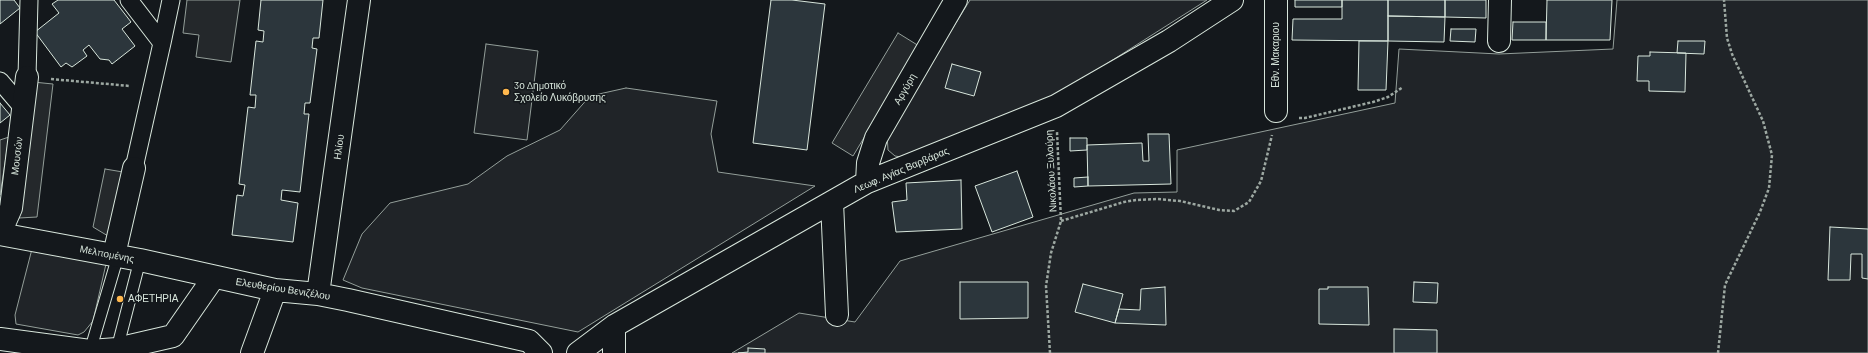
<!DOCTYPE html>
<meta charset="utf-8">
<style>
body{margin:0}
canvas{display:block;background:#14181c}
</style>
<canvas width="1868" height="353"></canvas>
<script>
const ctx = document.querySelector('canvas').getContext('2d');
ctx.lineJoin = 'round';
function fill(path, color) {
  ctx.fillStyle = color;
  ctx.fill(path, 'evenodd');
}
function shape(rows) {
  const path = new Path2D();
  for (const r of rows) {
    path.moveTo(r[0], r[1]);
    for (let i = 2; i < r.length; i += 2) path.lineTo(r[i], r[i + 1]);
  }
  return path;
}
function trace(path, color, width, dash) {
  ctx.strokeStyle = color;
  ctx.lineWidth = width;
  ctx.lineCap = dash ? 'butt' : 'round';
  ctx.setLineDash(dash || []);
  ctx.stroke(path);
}
function drawText(font, color, halo, rows, align = 'center') {
  ctx.font = font + ' Barlow,sans-serif';
  ctx.lineWidth = 3;
  ctx.setLineDash([]);
  ctx.textBaseline = 'middle';
  ctx.strokeStyle = halo;
  ctx.fillStyle = color;
  for (const [text, x, y, turn = 0] of rows) {
    ctx.save();
    ctx.translate(x, y);
    ctx.rotate((+turn || 0) * Math.PI / 180);
    ctx.textAlign = isNaN(turn) ? turn : align;
    if (halo) ctx.strokeText(text, 0, 0);
    ctx.fillText(text, 0, 0);
    ctx.restore();
  }
}
const green = shape([
 [970,0,1207,0,1053,98,907,158,895,156,888,150,887,135,970,0],
 [1617,0,1868,0,1868,353,732,353,799,313,855,322,900,261,1134,193,1177,192,1177,150,1395,103,1399,49,1499,54,1613,49,1617,0],
 [486,44,538,51,527,140,474,133,486,44],
 [626,88,717,101,711,134,718,172,815,186,578,332,362,288,343,280,362,234,390,203,468,184,507,156,560,130,590,96,626,88],
 [33,245,106,264,93,321,84,332,78,335,16,324,15,315,33,245]
]);
fill(green, '#202428');
trace(green, '#939e99', 1);
const parking = shape([
 [187,0,240,0,231,62,196,57,199,35,183,33,187,0],
 [898,33,919,46,853,156,832,143,898,33],
 [33,82,53,84,37,217,19,218,33,82],
 [9,137,0,195,0,140,9,137],
 [105,169,123,172,108,236,93,227,105,169]
]);
fill(parking, '#24282b');
trace(parking, '#939e99', 1);
const building = shape([
 [0,0,14,0,20,8,0,24,0,0],
 [58,0,114,0,131,22,122,29,135,46,112,64,109,60,100,59,89,45,83,50,87,56,72,67,66,63,61,67,35,32,59,13,52,4,58,0],
 [261,0,323,0,319,38,313,38,312,48,317,49,310,103,305,103,304,114,309,114,300,192,282,190,281,200,298,203,293,242,232,235,237,195,243,196,245,185,239,184,248,107,255,108,256,95,250,95,256,41,263,42,264,31,258,30,261,0],
 [771,0,792,0,825,4,807,150,753,143,771,0],
 [1295,0,1342,0,1342,7,1295,7,1295,0],
 [1342,0,1388,0,1388,41,1292,40,1293,19,1342,19,1342,0],
 [1388,0,1445,0,1445,17,1388,16,1388,0],
 [1445,0,1486,0,1486,18,1445,17,1445,0],
 [1547,0,1612,0,1610,40,1546,40,1547,0],
 [1388,16,1445,17,1444,42,1388,41,1388,16],
 [1513,22,1546,22,1546,40,1512,40,1513,22],
 [1451,29,1476,29,1475,42,1450,41,1451,29],
 [1359,41,1388,41,1386,90,1358,90,1359,41],
 [1678,41,1705,41,1704,54,1677,53,1678,41],
 [1650,52,1686,53,1685,92,1649,91,1649,81,1637,81,1638,56,1650,56,1650,52],
 [952,64,981,72,974,96,945,88,952,64],
 [0,103,10,115,0,123,0,103],
 [1148,134,1169,134,1171,184,1088,186,1087,145,1142,143,1143,161,1149,161,1148,134],
 [1070,138,1087,138,1087,150,1070,151,1070,138],
 [1017,171,1033,217,992,232,975,186,1017,171],
 [1088,177,1088,186,1074,187,1074,178,1088,177],
 [961,180,962,229,896,232,892,202,907,200,906,183,961,180],
 [1830,227,1868,229,1868,279,1862,278,1862,254,1851,254,1850,280,1828,280,1830,227],
 [960,282,1028,282,1028,318,960,319,960,282],
 [1414,282,1438,283,1437,303,1413,302,1414,282],
 [1083,284,1123,294,1115,323,1075,312,1083,284],
 [1165,287,1166,325,1115,323,1119,309,1140,310,1141,289,1165,287],
 [1328,287,1368,287,1369,325,1319,324,1319,289,1328,289,1328,287],
 [1394,329,1437,330,1437,353,1394,353,1394,329],
 [748,348,765,349,765,353,738,353,748,352,748,348]
]);
fill(building, '#2c363c');
trace(building, '#d8e6dc', 1);
const service = shape([
 [117,349,140,260],
 [90,351,118,256]
]);
const pedestrian = shape([
 [129,0,162,43,134,168],
 [162,43,171,0],
 [27,77,29,0],
 [0,81,23,108]
]);
const minor = shape([
 [1276,0,1276,111],
 [1499,41,1500,0],
 [867,182,868,163,876,138,956,0],
 [832,202,837,315],
 [0,233,11,208,27,77],
 [0,234,140,260,275,290,318,294,348,300,529,341,541,353],
 [114,255,134,168],
 [318,294,359,0],
 [0,339,90,351,117,349,173,336,214,277],
 [252,353,275,290],
 [578,353,614,326,867,182,1056,106,1169,41,1232,0],
 [614,353,614,326]
]);
trace(service, '#d8e6dc', 13);
trace(pedestrian, '#d8e6dc', 19);
trace(minor, '#d8e6dc', 24);
trace(shape([
 [51,79,130,86],
 [1299,118,1305,118,1373,102,1388,97,1403,87],
 [1061,221,1124,202,1136,200,1157,199,1180,201,1219,210,1234,211,1249,202,1261,181,1272,135],
 [1050,353,1046,286,1051,253,1061,221,1057,132],
 [1718,353,1725,285,1760,212,1769,188,1772,155,1763,121,1732,54,1727,38,1724,0]
]), '#9da8a2', 2.5, [3, 2]);
trace(service, '#14181c', 11);
trace(pedestrian, '#14181c', 17);
trace(minor, '#14181c', 22);
for (const [x, y, r, color] of [
 [506,92,4,"#ffb74d"],
 [120,299,4,"#ffb74d"]
]) {
  const dot = new Path2D();
  dot.arc(x, y, r, 0, 2 * Math.PI);
  ctx.fillStyle = color;
  ctx.fill(dot);
  trace(dot, '#14181c', 1.5);
}
drawText('10px', '#d8e6dc', '#14181c', [
 ["Εθν. Μακαριου",1276,55,-90],
 ["Αργύρη",905,89,-60],
 ["Ηλίου",339,147,-82],
 ["Μουσών",17,156,-83],
 ["Λεωφ. Αγίας Βαρβάρας",901,170,-23],
 ["Νικολάου Ξυλούρη",1051,171,-93],
 ["Μελπομένης",107,254,11],
 ["Ελευθερίου Βενιζέλου",283,289,9]
]);
drawText('10px', '#d8e6dc', '#14181c', [
 ["3ο Δημοτικό",514,86],
 ["Σχολείο Λυκόβρυσης",514,98],
 ["ΑΦΕΤΗΡΙΑ",128,299]
], 'left');
</script>
